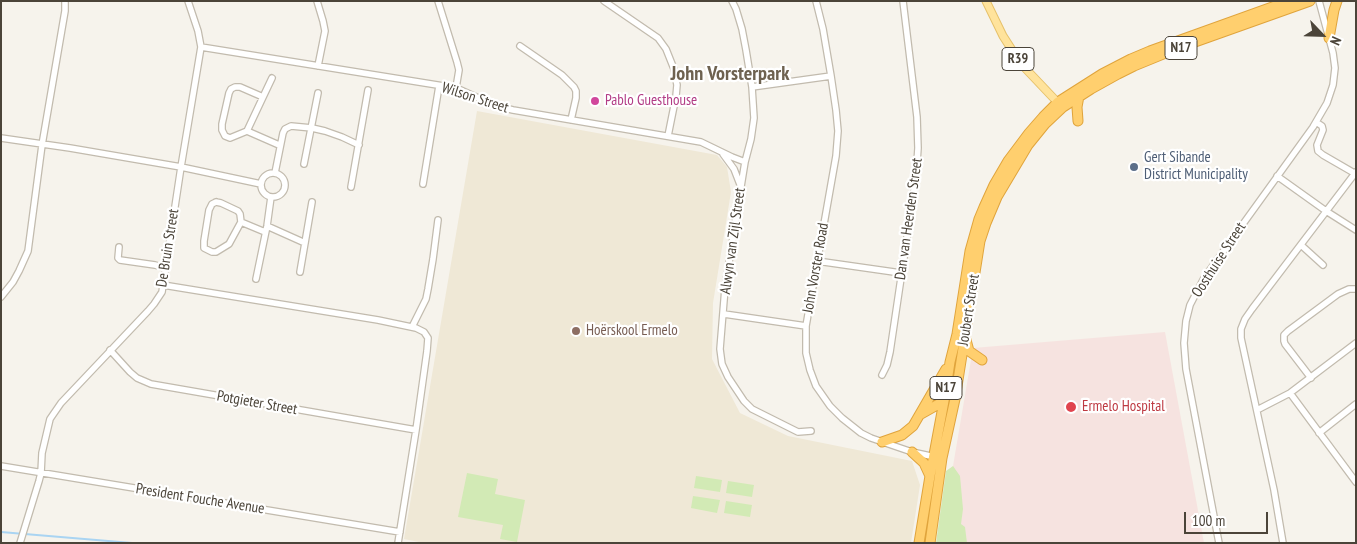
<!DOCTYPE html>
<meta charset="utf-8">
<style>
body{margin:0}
#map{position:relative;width:1357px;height:544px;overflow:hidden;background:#f6f3ec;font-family:"PT Sans Narrow",sans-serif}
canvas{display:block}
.frame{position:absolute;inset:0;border:2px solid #4b4439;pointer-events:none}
.north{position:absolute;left:1297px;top:10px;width:50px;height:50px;-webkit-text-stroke:4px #fff;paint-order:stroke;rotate:114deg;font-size:14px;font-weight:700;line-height:20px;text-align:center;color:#4b4439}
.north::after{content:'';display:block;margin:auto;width:18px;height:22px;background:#4b4439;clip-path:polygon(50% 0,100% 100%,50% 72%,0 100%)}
.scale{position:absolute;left:1184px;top:512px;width:84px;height:22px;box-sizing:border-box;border:2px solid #4b4439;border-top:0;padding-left:6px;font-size:15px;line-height:18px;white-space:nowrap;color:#4b4439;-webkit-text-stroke:4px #fff;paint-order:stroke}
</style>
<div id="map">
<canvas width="1357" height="544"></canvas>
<div class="frame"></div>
<div class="north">N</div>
<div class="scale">100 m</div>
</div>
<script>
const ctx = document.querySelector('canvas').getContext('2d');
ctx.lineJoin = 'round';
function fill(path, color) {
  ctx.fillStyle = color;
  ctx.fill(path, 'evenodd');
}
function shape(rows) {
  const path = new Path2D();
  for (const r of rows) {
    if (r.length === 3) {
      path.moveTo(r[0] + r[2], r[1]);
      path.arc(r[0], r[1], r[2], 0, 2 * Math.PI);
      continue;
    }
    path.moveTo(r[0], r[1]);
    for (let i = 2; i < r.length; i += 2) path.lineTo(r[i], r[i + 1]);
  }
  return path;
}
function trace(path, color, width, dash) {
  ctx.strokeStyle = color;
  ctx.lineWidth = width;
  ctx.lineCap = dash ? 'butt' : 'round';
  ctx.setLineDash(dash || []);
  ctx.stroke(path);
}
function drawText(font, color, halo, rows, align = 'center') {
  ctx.font = font + ' "PT Sans Narrow",sans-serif';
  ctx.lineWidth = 4.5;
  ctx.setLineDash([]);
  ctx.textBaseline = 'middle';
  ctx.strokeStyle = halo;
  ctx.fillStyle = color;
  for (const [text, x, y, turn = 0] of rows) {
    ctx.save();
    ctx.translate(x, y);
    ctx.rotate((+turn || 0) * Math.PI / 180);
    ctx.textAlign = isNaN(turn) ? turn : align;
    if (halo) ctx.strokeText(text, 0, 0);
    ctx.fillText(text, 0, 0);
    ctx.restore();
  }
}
fill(shape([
 [477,111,717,155,727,167,731,192,713,303,712,359,740,413,788,436,912,461,920,485,911,543,424,543,404,539]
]), '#efe8d6');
fill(shape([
 [1165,332,1204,543,940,543,973,348]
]), '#f6e3e0');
fill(shape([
 [953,466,960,476,963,509,961,524,965,527,967,543,936,543,946,471],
 [467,473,498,479,495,494,525,500,517,542,500,539,503,525,458,517],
 [696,476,722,480,720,492,694,488],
 [728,481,754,485,752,497,726,493],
 [693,496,720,500,717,513,691,508],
 [726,501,752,505,750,517,724,513]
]), '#d2eab5');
trace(shape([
 [1,532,132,543]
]), '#a9d4f2', 2);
const minor = shape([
 [317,1,323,21,325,31,318,66],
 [438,1,457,62,459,70,456,88],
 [604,1,658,38,666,49,674,69,677,85,676,96,668,136],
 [732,1,736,9,742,29,746,50,752,87,754,118,751,139,745,162,737,211,725,288,720,349,722,364,728,377,744,401,752,409,798,432,811,431],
 [816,1,823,29,831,76,836,110,838,131,836,156,806,326,806,353,810,370,816,386,830,406,842,418,861,433,871,438,912,452,935,457],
 [520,46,562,75,574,87,576,91,576,98,571,120],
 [201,47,456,88,496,106,513,110,701,142,732,157,745,162],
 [752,87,831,76],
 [263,97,240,87,235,87,231,89,229,93,222,124,222,130,225,136,230,138,247,131,263,97,272,78],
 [1316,122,1322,126,1323,130,1317,145,1318,151,1323,155,1356,174],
 [247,131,279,145],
 [1,138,70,148,181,167,261,184],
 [723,154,734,169,741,187],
 [304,164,318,93],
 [275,173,283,133,285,129,291,126,312,128,325,131,342,137,359,145],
 [273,185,12],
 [1277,176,1326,211,1356,230],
 [423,184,439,86],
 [351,187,368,90],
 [216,202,221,203,238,211,240,214,241,222,229,244,216,252,212,252,204,248,204,241,209,210,212,204,216,202],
 [241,222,265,232],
 [267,226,305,243],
 [1301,245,1323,265],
 [119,247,118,258,120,260,155,265,165,268],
 [817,261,901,273],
 [300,272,312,202],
 [256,279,267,226,271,197],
 [163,285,378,320,416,328,424,332,428,338,427,351,416,430,398,543],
 [1,297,13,282,19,271,28,251,42,145,65,11,65,1],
 [724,314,806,326],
 [412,327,426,299,428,289,433,259,438,220],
 [110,350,130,372,137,378,151,384,416,430],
 [882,375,887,365,890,352,916,177,918,148,917,117,903,1],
 [1311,378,1285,344,1284,341,1284,335,1288,331,1338,294,1349,289,1356,289],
 [1290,393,1356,482],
 [1257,410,1290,393,1356,343],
 [1319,433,1356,404],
 [1,466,400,532],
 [20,543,39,481,41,473,42,453,50,419,61,403,148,311,154,304,162,292,181,167,201,47,198,31,188,1],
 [1219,543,1186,369,1184,343,1186,321,1190,305,1204,278,1313,127,1327,103,1333,85,1335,68,1333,53,1319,1],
 [1283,543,1274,490,1241,338,1241,329,1245,319,1252,309,1356,172]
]);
const major = shape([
 [986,1,1003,36,1012,50,1024,67,1061,106]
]);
const highway = shape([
 [1329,38,1334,10,1337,1],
 [1078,121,1077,107,1079,96],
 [966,340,969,351,982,360],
 [921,414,944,401],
 [882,442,902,435,913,426,946,369],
 [912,452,924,463,930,476],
 [919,543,930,476,944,401,950,362,957,334,970,251,979,219,984,207,994,185,1008,161,1029,133,1043,117,1058,102,1102,74,1131,59,1150,51,1289,1],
 [930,543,942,458,955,399,980,241,986,223,997,197,1028,145,1045,124,1063,107,1091,89,1118,74,1134,66,1178,48,1310,1]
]);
trace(minor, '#c2bbae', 8);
trace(major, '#e6c16a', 9);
trace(highway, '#e0a43c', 11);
trace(minor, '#fff', 5.5);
trace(major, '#ffe39c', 7);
trace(highway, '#ffcf6e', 9);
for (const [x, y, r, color] of [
 [595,101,5,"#d1479c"],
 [1134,167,5,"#5c6f8a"],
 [576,331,5,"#8d6e63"],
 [1071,407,6,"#e0444e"]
]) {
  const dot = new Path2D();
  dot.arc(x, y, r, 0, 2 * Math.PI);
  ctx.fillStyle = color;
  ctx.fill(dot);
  trace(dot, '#fff', 2);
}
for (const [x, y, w] of [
 [1181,48,32],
 [1018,59,32],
 [946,388,32]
]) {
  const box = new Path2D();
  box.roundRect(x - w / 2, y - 11.5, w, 23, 4);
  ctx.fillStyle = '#fff';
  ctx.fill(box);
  trace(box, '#4b4439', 1);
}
drawText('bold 14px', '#4b4439', null, [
 ["N17",1181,48],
 ["R39",1018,59],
 ["N17",946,388]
]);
drawText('15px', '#4b4439', '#fff', [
 ["Wilson Street",475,98,18],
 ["Dan van Heerden Street",909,219,-82],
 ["Alwyn van Zijl Street",733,241,-82],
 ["De Bruin Street",168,248,-81],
 ["Oosthuise Street",1219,260,-57],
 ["John Vorster Road",816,268,-80],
 ["Joubert Street",969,310,-81],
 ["Potgieter Street",257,403,10],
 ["President Fouche Avenue",200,499,9]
]);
drawText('15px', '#b23c85', '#fff', [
 ["Pablo Guesthouse",605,101]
], 'left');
drawText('15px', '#4e5e75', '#fff', [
 ["Gert Sibande",1144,158],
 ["District Municipality",1144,175]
], 'left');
drawText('15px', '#785e54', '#fff', [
 ["Hoërskool Ermelo",586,331]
], 'left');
drawText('15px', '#be3a42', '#fff', [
 ["Ermelo Hospital",1082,407]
], 'left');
drawText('bold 20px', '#6e6250', '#fff', [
 ["John Vorsterpark",730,74]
]);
</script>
